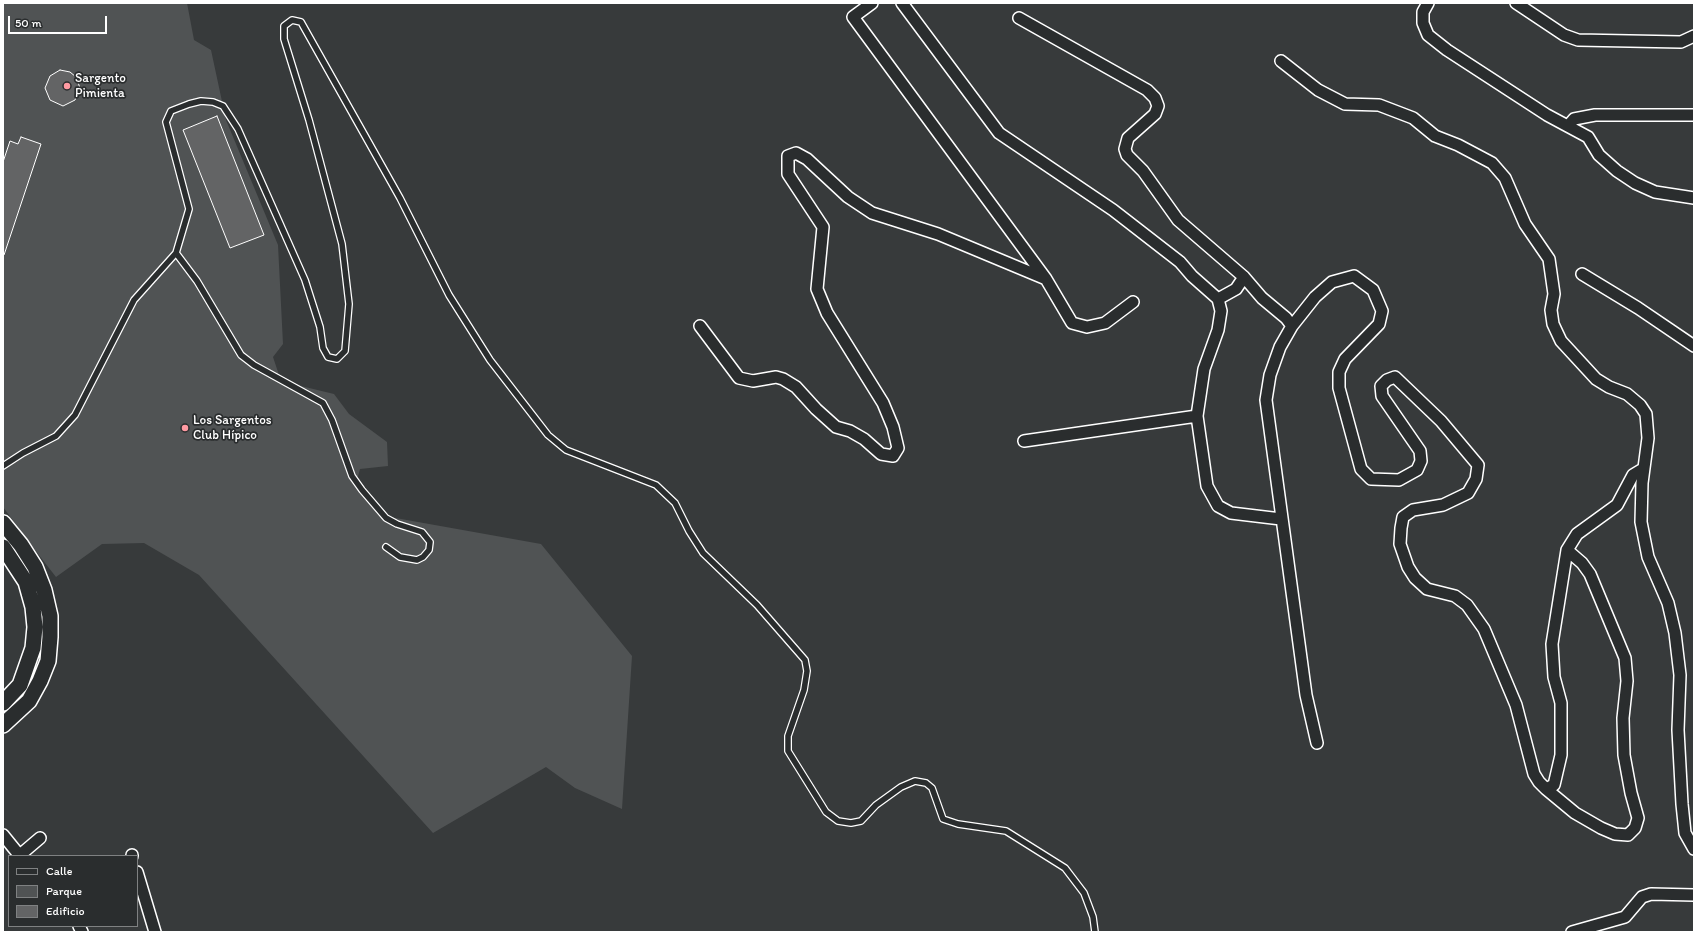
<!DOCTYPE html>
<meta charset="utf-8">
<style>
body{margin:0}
#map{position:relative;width:1697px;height:935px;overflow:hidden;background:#373a3b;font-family:Itim,sans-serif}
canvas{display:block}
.frame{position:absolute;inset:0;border:4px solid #fff;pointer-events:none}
.legend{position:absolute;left:8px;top:855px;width:130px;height:72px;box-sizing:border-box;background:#2a2d2e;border:1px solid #7f8182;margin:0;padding:5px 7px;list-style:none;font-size:12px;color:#fff}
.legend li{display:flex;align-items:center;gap:8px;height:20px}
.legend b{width:20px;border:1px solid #7f8182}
.scale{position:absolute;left:8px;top:16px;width:99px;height:18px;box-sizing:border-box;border:2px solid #fff;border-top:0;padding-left:5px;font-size:12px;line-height:14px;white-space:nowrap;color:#fff;-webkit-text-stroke:3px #2a2d2e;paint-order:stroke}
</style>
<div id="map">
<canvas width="1697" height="935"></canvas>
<div class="frame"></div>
<ul class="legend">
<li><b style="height:5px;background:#2a2d2e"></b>Calle</li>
<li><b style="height:11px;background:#505354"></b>Parque</li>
<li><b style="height:11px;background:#636465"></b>Edificio</li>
</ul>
<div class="scale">50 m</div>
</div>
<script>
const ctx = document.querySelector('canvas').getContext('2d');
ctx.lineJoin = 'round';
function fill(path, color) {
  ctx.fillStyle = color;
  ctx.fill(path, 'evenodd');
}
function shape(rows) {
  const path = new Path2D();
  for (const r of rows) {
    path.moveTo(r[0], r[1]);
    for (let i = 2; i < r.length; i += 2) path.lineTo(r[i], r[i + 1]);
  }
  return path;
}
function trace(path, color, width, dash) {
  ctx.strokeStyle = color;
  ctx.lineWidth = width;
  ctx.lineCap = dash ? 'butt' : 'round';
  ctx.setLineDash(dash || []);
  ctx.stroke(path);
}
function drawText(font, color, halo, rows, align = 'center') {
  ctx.font = font + ' Itim,sans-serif';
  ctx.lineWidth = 3.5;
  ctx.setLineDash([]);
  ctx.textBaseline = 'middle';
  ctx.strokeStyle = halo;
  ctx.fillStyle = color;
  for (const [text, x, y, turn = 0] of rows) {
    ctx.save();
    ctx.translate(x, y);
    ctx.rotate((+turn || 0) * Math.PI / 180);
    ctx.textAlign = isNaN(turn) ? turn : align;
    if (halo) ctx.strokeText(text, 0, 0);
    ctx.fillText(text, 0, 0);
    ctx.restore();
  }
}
fill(shape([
 [3,3,187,3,194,40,211,50,226,120,278,245,283,344,273,357,279,375,301,386,334,394,349,414,387,442,388,466,360,469,357,480,390,517,541,544,632,656,622,809,575,788,546,767,433,833,199,575,144,543,102,544,56,577,38,554,3,507]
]), '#505354');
const building = shape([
 [60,70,70,72,76,77,80,88,75,100,63,106,50,100,45,88,50,76,60,70],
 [217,116,264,235,230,248,183,130,217,116],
 [21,137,41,144,4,255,3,254,3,162,10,141,18,144,21,137]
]);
fill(building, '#636465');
trace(building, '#fff', 1);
const lane = shape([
 [176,253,197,281,241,355,254,365,323,403,332,420,352,476,362,490,386,518,397,524,422,532,430,542,429,550,423,557,417,560,400,557,386,547],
 [3,466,23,453,56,436,75,415,134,300,176,253,189,209,166,122,171,111,189,104,201,101,213,102,223,106,238,129,305,280,320,327,323,348,328,357,337,359,345,351,349,304,342,244,309,120,284,39,284,26,292,20,301,22,400,198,449,295,490,360,548,435,566,450,656,485,675,503,689,531,703,553,757,605,805,660,807,671,804,690,788,736,788,751,826,812,838,821,851,823,861,821,876,805,901,787,915,781,926,783,932,788,943,819,958,824,1006,831,1065,868,1084,893,1093,917,1095,932]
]);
const street = shape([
 [902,3,999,133,1113,210,1180,262,1192,276,1218,299,1221,311,1218,330,1204,369,1197,416,1207,486,1218,506,1231,513,1281,519],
 [1428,3,1423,12,1423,23,1428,35,1447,50,1547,115,1588,137,1599,155,1617,171,1635,183,1655,192,1694,198],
 [1516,3,1564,35,1578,40,1681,42,1694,36],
 [1019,18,1147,90,1155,98,1158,106,1155,114,1128,138,1125,149,1127,155,1143,171,1178,220,1244,277,1262,298,1286,318,1292,326,1280,347,1270,375,1266,400,1306,695,1317,743],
 [1281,61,1318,90,1345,104,1379,105,1413,118,1435,136,1458,145,1492,163,1505,178,1525,224,1549,259,1554,294,1551,310,1553,324,1561,341,1596,379,1609,387,1627,394,1640,405,1646,414,1648,438,1642,483,1641,522,1648,557,1668,603,1675,633,1680,675,1678,730,1682,804,1685,833,1694,849],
 [1568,126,1574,119,1595,115,1694,115],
 [1582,274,1638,308,1694,346],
 [1046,279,1072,323,1087,327,1105,323,1133,302],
 [1218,299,1236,289,1244,277],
 [700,326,739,378,753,381,776,377,783,379,796,387,816,409,836,427,850,431,864,439,881,454,893,456,898,448,893,427,883,403,827,313,817,289,823,227,788,174,788,156,796,153,807,159,848,197,872,213,938,234,1046,279,853,17,872,3],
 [1292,326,1315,297,1332,282,1354,276,1373,290,1382,311,1379,324,1345,359,1339,372,1339,388,1361,469,1371,479,1399,480,1417,470,1421,461,1420,451,1382,396,1381,386,1387,380,1395,377,1441,421,1478,465,1476,479,1468,493,1443,505,1413,510,1403,517,1401,528,1400,544,1408,567,1415,578,1427,589,1455,596,1467,605,1484,629,1516,705,1534,774,1539,782,1546,789,1554,785,1561,755,1561,703,1554,677,1552,644,1567,550,1577,534,1617,505,1633,475,1643,469],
 [1024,441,1197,416],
 [1546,789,1575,813,1601,828,1615,834,1628,835,1635,828,1638,818,1631,793,1624,755,1623,718,1627,681,1625,658,1590,574,1582,563,1567,550],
 [3,835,20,856],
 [20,855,40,838],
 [132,855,132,856],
 [137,872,155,932],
 [79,926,82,932],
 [1572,932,1625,917,1642,897,1651,894,1694,895]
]);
const secondary = shape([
 [3,523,21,545,35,567,44,590,50,616,50,637,48,661,40,681,29,701,3,725],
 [3,547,26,582,33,607,35,627,33,648,20,685,3,703]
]);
trace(lane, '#fff', 8);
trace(street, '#fff', 14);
trace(secondary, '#fff', 18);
trace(lane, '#2a2d2e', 5.5);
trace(street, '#2a2d2e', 11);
trace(secondary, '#2a2d2e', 15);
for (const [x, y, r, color] of [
 [67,86,4,"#ff9aa2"],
 [185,428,4,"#ff9aa2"]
]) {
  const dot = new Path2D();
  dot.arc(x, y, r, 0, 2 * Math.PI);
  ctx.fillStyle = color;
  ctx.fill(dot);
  trace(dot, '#2a2d2e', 1.5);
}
drawText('13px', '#fff', '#2a2d2e', [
 ["Sargento",75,79],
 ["Pimienta",75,94],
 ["Los Sargentos",193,421],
 ["Club Hípico",193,436]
], 'left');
</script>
